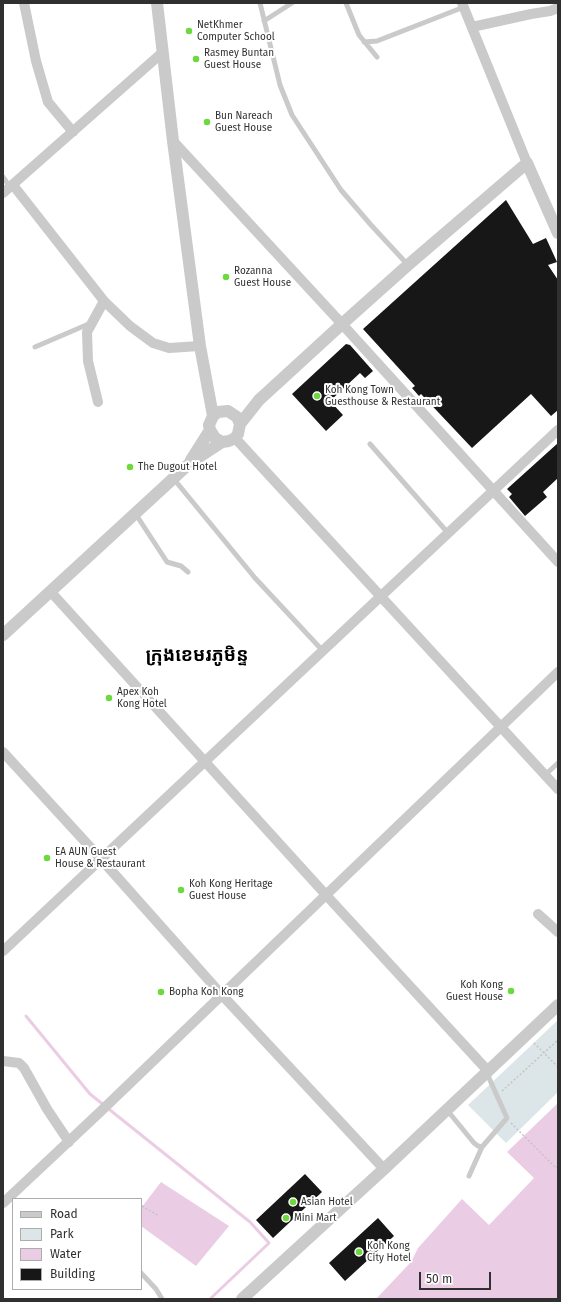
<!DOCTYPE html>
<meta charset="utf-8">
<style>
body{margin:0}
#map{position:relative;width:561px;height:1302px;overflow:hidden;background:#fff;font-family:"Fira Sans",sans-serif}
canvas{display:block}
.frame{position:absolute;inset:0;border:4px solid #303030;pointer-events:none}
.legend{position:absolute;left:12px;top:1198px;width:130px;height:92px;box-sizing:border-box;background:#fff;border:1px solid #acacac;margin:0;padding:5px 7px;list-style:none;font-size:12px;color:#303030}
.legend li{display:flex;align-items:center;gap:8px;height:20px}
.legend b{width:20px;border:1px solid #acacac}
.scale{position:absolute;left:419px;top:1272px;width:72px;height:18px;box-sizing:border-box;border:2px solid #303030;border-top:0;padding-left:5px;font-size:12px;line-height:14px;white-space:nowrap;color:#303030;-webkit-text-stroke:3px #fff;paint-order:stroke}
</style>
<div id="map">
<canvas width="561" height="1302"></canvas>
<div class="frame"></div>
<ul class="legend">
<li><b style="height:5px;background:#cacaca"></b>Road</li>
<li><b style="height:11px;background:#dce6e9"></b>Park</li>
<li><b style="height:11px;background:#eacde5"></b>Water</li>
<li><b style="height:11px;background:#171717"></b>Building</li>
</ul>
<div class="scale">50 m</div>
</div>
<script>
const ctx = document.querySelector('canvas').getContext('2d');
ctx.lineJoin = 'round';
function fill(path, color) {
  ctx.fillStyle = color;
  ctx.fill(path, 'evenodd');
}
function shape(rows) {
  const path = new Path2D();
  for (const r of rows) {
    path.moveTo(r[0], r[1]);
    for (let i = 2; i < r.length; i += 2) path.lineTo(r[i], r[i + 1]);
  }
  return path;
}
function trace(path, color, width, dash) {
  ctx.strokeStyle = color;
  ctx.lineWidth = width;
  ctx.lineCap = dash ? 'butt' : 'round';
  ctx.setLineDash(dash || []);
  ctx.stroke(path);
}
function drawText(font, color, halo, rows, align = 'center') {
  ctx.font = font + ' "Fira Sans","Noto Sans Khmer",sans-serif';
  ctx.lineWidth = 4;
  ctx.setLineDash([]);
  ctx.textBaseline = 'middle';
  ctx.strokeStyle = halo;
  ctx.fillStyle = color;
  for (const [text, x, y, turn = 0] of rows) {
    ctx.save();
    ctx.translate(x, y);
    ctx.rotate((+turn || 0) * Math.PI / 180);
    ctx.textAlign = isNaN(turn) ? turn : align;
    if (halo) ctx.strokeText(text, 0, 0);
    ctx.fillText(text, 0, 0);
    ctx.restore();
  }
}
fill(shape([
 [558,1020,558,1092,506,1143,468,1105]
]), '#dce6e9');
fill(shape([
 [558,1103,558,1299,376,1299,411,1262,418,1248,462,1199,489,1225,534,1178,507,1152],
 [161,1182,229,1226,196,1266,141,1226,141,1208]
]), '#eacde5');
trace(shape([
 [26,1016,90,1094,250,1222,269,1243,210,1299]
]), '#eacde5', 3);
fill(shape([
 [506,200,533,244,546,238,557,262,548,265,558,280,558,410,551,416,531,394,472,448,421,394,419,396,412,388,415,386,363,329],
 [346,344,350,345,373,371,365,378,360,373,330,401,343,415,326,431,292,394],
 [558,443,558,478,543,492,547,497,525,516,509,497,512,494,507,489],
 [305,1174,322,1192,273,1238,256,1220],
 [378,1218,394,1236,345,1281,329,1263]
]), '#171717');
trace(shape([
 [534,1043,558,1067],
 [502,1091,558,1040],
 [511,1123,556,1168,558,1166],
 [142,1206,159,1216]
]), '#c4c4c4', 1.5, [2, 2]);
trace(shape([
 [260,3,280,85,292,115,341,190,371,225,408,265],
 [346,3,359,35,377,57],
 [264,21,292,3],
 [364,42,377,41,464,7],
 [3,177,10,187],
 [35,347,91,323],
 [370,444,448,533],
 [173,478,255,578,323,651],
 [135,513,167,562,181,566,188,572],
 [545,775,558,763],
 [447,1110,474,1143,478,1146,482,1147,469,1176],
 [482,1147,507,1118,489,1078,488,1072],
 [141,1273,156,1289,162,1299]
]), '#cacaca', 5);
trace(shape([
 [24,3,36,61,48,102,73,132],
 [462,3,527,163],
 [472,27,531,14,550,11,558,8],
 [173,141,342,324,558,562],
 [13,185,104,301,130,326,153,343,169,348,200,346],
 [3,193,163,52],
 [98,402,88,361,87,332,104,301],
 [235,438,558,789],
 [50,591,326,895,488,1071],
 [3,752,101,859,222,995,384,1169],
 [538,914,558,932],
 [3,951,558,430],
 [3,1061,19,1063,24,1068,47,1109,69,1142],
 [3,1203,100,1112,558,672]
]), '#cacaca', 10);
trace(shape([
 [157,3,173,141,200,346,213,416],
 [240,424,259,400,342,324,408,265,527,163,558,233],
 [191,460,210,430],
 [3,635,190,463,222,442,229,441,235,438,238,434,240,424,237,417,228,411,218,412,213,416,209,425,210,430,215,438,222,442],
 [242,1299,384,1169,558,1005]
]), '#cacaca', 12);
for (const [x, y, r, color] of [
 [189,31,4,"#6ed841"],
 [196,59,4,"#6ed841"],
 [207,122,4,"#6ed841"],
 [226,277,4,"#6ed841"],
 [317,396,4,"#6ed841"],
 [130,467,4,"#6ed841"],
 [109,698,4,"#6ed841"],
 [47,858,4,"#6ed841"],
 [181,890,4,"#6ed841"],
 [511,991,4,"#6ed841"],
 [161,992,4,"#6ed841"],
 [293,1202,4,"#6ed841"],
 [286,1218,4,"#6ed841"],
 [359,1252,4,"#6ed841"]
]) {
  const dot = new Path2D();
  dot.arc(x, y, r, 0, 2 * Math.PI);
  ctx.fillStyle = color;
  ctx.fill(dot);
  trace(dot, '#fff', 1.5);
}
drawText('10px', '#303030', '#fff', [
 ["NetKhmer",197,25],
 ["Computer School",197,37],
 ["Rasmey Buntan",204,53],
 ["Guest House",204,65],
 ["Bun Nareach",215,116],
 ["Guest House",215,128],
 ["Rozanna",234,271],
 ["Guest House",234,283],
 ["Koh Kong Town",325,390],
 ["Guesthouse & Restaurant",325,402],
 ["The Dugout Hotel",138,467],
 ["Apex Koh",117,692],
 ["Kong Hotel",117,704],
 ["EA AUN Guest",55,852],
 ["House & Restaurant",55,864],
 ["Koh Kong Heritage",189,884],
 ["Guest House",189,896],
 ["Koh Kong",503,985,"right"],
 ["Guest House",503,997,"right"],
 ["Bopha Koh Kong",169,992],
 ["Asian Hotel",301,1202],
 ["Mini Mart",294,1218],
 ["Koh Kong",367,1246],
 ["City Hotel",367,1258]
], 'left');
drawText('bold 18px', '#000', '#fff', [
 ["ក្រុងខេមរភូមិន្ទ",197,656]
]);
</script>
